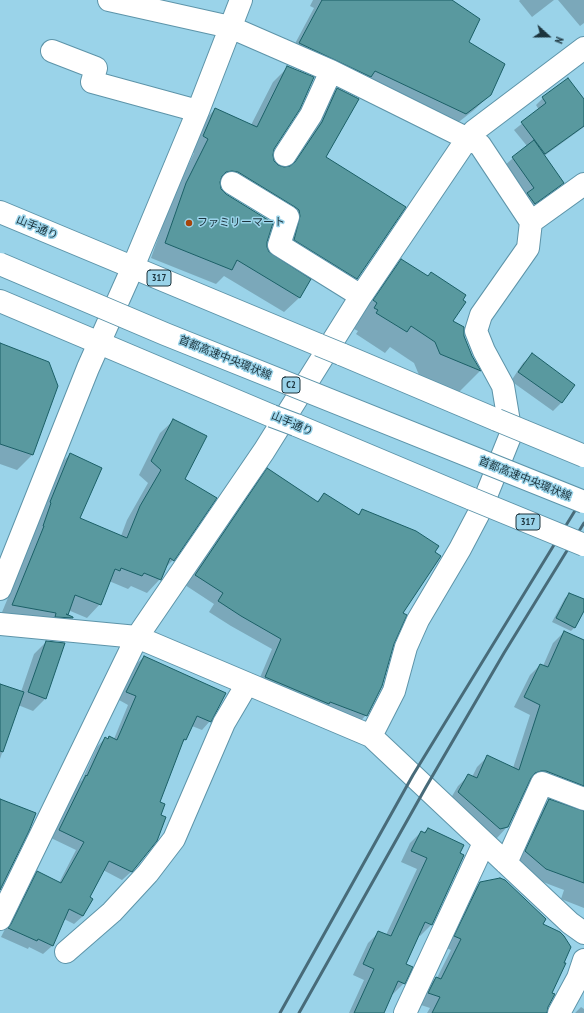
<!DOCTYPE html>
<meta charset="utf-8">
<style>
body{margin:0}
#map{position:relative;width:584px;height:1013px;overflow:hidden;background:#9ad3e9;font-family:"PT Sans Narrow",sans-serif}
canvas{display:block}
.north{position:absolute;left:528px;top:16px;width:40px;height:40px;-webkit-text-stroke:3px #9ad3e9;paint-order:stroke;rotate:111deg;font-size:11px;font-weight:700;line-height:16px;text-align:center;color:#1c343d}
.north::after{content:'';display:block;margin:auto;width:14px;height:18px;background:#1c343d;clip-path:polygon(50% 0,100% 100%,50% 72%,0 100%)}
</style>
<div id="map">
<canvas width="584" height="1013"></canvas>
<div class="north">N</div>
</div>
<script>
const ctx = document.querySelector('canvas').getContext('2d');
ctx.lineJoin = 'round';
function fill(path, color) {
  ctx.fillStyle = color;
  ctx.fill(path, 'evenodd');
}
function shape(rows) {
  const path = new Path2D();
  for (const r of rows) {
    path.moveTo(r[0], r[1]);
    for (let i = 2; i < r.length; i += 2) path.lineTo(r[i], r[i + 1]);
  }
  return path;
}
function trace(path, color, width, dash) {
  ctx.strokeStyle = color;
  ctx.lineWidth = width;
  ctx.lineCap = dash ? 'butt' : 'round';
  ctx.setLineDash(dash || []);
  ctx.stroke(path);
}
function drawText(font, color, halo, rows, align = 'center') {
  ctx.font = font + ' "PT Sans Narrow","Noto Sans JP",sans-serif';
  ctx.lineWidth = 3;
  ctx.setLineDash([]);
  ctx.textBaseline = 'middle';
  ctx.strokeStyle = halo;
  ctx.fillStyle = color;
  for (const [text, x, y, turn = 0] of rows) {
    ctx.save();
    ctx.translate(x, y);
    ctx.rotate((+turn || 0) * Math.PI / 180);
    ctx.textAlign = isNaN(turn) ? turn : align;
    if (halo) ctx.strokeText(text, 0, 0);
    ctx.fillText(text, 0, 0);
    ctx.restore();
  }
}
fill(shape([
 [313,0,359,0,345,64,335,73,290,53,314,8,310,6],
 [390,0,440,0,468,42,490,95,474,110,451,128,348,80,383,7],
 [520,0,554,0,532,17,519,1],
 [558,0,584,0,584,23,580,26],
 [288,67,272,155,273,161,277,166,287,168,307,138,323,104,337,89,325,157,357,278,342,293,280,254,284,225,224,187,219,186,220,190,266,241,268,253,309,280,299,298,284,312,224,276,216,284,151,258,172,199,194,153,189,151,201,124,215,109,251,125,273,82],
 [543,98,584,101,584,127,544,156,563,183,555,191,526,211,504,166,527,146,514,130,539,110,536,105],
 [401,260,463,336,471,356,480,371,459,392,419,375,414,363,390,347,385,353,356,334,358,331,354,329,357,324,353,321,381,281],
 [0,344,57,386,32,455,17,470,0,464],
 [532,355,574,385,561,403,553,411,511,381,523,363],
 [174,420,184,479,215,499,173,560,164,569,160,579,147,593,131,586,128,589,109,581,100,604,87,618,68,610,67,614,72,618,59,631,0,617,32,540,30,539,57,468,70,454,79,519,121,536,127,520,148,483,139,475,160,433],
 [267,470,316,502,325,494,358,515,362,510,402,613,393,643,366,715,356,726,256,687,272,649,231,626,209,612,214,604,185,585,257,480],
 [570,594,584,600,584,609,575,627,571,631,552,622,565,598],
 [564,632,584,641,584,803,536,782,529,781,507,827,497,838,489,839,448,803,458,786,469,775,472,777,477,767,487,757,513,768,530,715,514,707,530,675,540,665,543,666,553,643],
 [46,642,45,699,33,711,18,705,0,759,0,685,21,692,34,654],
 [144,657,210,721,202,730,192,726,186,739,181,744,158,802,160,816,156,840,131,872,122,880,103,870,88,898,92,899,83,916,74,924,64,919,52,946,43,954,29,947,28,949,1,937,29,881,37,872,59,883,76,850,51,838,77,784,82,780,97,747,105,738,108,739,109,738,114,739,128,705,119,700,135,665],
 [549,800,584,812,584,908,561,899,564,890,535,879,515,862,538,811],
 [428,829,463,855,431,925,420,936,419,935,405,964,404,983,393,994,392,993,383,1013,349,1013,364,980,353,975,368,943,379,932,386,935,417,869,401,862,410,843,421,832,423,833],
 [480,883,542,925,533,1013,427,1013,430,1008,418,1004,425,989,436,978,437,978,451,950,444,947,469,894],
 [581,1007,584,1009,584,1013,575,1013]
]), '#0003');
const building = shape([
 [322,0,452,0,480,19,469,42,505,64,491,95,466,114,375,71,371,77,299,43,322,0],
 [287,66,314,77,300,109,274,149,273,155,274,161,278,165,284,167,290,166,295,162,322,122,337,88,359,99,326,157,406,207,357,279,294,240,300,216,299,210,295,207,238,172,232,171,226,172,222,176,220,182,221,189,226,194,273,223,267,242,267,247,269,252,311,279,300,298,237,260,232,270,165,243,186,183,208,139,203,136,215,108,257,127,287,66],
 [568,78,584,99,584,126,545,154,521,122,546,103,542,97,568,78],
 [534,140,564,183,535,204,527,193,534,188,512,157,534,140],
 [401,259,428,276,431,272,466,295,463,300,466,302,453,321,464,327,464,336,472,356,481,371,440,354,435,342,411,326,407,332,376,313,378,310,374,308,377,303,373,300,401,259],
 [0,343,49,362,58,386,33,455,0,444,0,343],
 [532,353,575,385,562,403,518,372,532,353],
 [173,419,207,436,185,479,217,498,174,561,170,558,161,580,144,573,142,576,121,568,120,571,115,569,101,605,75,595,68,615,66,614,73,617,73,618,55,617,56,613,12,605,44,526,43,526,51,503,50,502,70,453,102,468,80,518,127,538,140,506,161,470,151,461,173,419],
 [267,468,318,502,324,493,359,515,362,509,416,531,439,546,435,552,441,556,403,613,407,615,394,644,382,686,367,716,330,702,329,704,265,677,281,639,241,616,218,601,223,593,195,575,267,468],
 [569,593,584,599,584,611,575,628,556,618,569,593],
 [564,631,584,640,584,786,546,771,541,771,535,773,531,778,508,827,500,829,458,792,468,774,477,778,487,755,519,770,540,705,524,697,540,664,548,667,564,631],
 [46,641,65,643,46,699,28,692,46,641],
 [144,656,226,693,211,722,197,716,186,740,184,739,160,802,165,804,161,815,166,817,157,841,132,872,109,861,90,897,93,899,83,916,69,909,53,946,38,939,37,941,8,928,11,924,37,871,61,883,84,842,59,830,86,775,87,776,105,737,108,739,109,736,117,740,136,696,126,692,144,656],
 [0,684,24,692,3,752,0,751,0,684],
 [0,799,36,813,29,831,0,890,0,799],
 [549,799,584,811,584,883,546,869,525,851,549,799],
 [428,828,464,845,460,853,464,855,432,925,425,922,406,964,413,967,405,984,398,981,384,1013,354,1013,374,969,363,964,378,931,391,936,427,858,411,851,421,831,425,833,428,828],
 [500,878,505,880,546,919,543,924,560,932,564,936,571,947,564,963,566,963,552,993,555,994,548,1007,547,1013,432,1013,440,997,428,993,436,977,441,979,461,939,454,936,480,882,500,878]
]);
fill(building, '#59999f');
trace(building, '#1b5f66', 1);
const minor = shape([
 [109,0,230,27,331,71,468,139,480,145,531,222,528,248,481,315,476,331,484,351,503,386,511,434,480,511,460,549,418,620,406,647,394,691,371,736],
 [52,51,96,68,92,82,198,111],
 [285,155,311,115,331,71],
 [232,183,288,217,279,245,361,296],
 [531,222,584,184],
 [0,589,88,368,133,267,198,111,241,0],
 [0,624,137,637,371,736,506,863,570,923,584,933],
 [506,863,542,783,584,799],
 [0,919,137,637,264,451,361,296,463,145,474,131,584,48],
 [66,952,112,912,148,873,174,839,224,723,247,684],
 [405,1013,484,843],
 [559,1013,578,978,584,960]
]);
const major = shape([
 [0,212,319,345],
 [0,301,272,416],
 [341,354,497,420],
 [296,425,472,499]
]);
trace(minor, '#5d94a9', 24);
trace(major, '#5d94a9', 24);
trace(minor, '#fff', 22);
trace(major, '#fff', 22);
trace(shape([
 [280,1013,413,775,584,496],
 [299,1013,426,787,504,653,584,523]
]), '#486b79', 3);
const majorBridge = shape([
 [319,345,341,354],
 [272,416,296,425],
 [497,420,584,456],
 [472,499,584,545]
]);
const highwayBridge = shape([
 [0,264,165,334,584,502]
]);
trace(majorBridge, '#5d94a9', 24, []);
trace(highwayBridge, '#5d94a9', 24, []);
trace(majorBridge, '#fff', 22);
trace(highwayBridge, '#fff', 22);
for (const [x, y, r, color] of [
 [189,223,4,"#a7440a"]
]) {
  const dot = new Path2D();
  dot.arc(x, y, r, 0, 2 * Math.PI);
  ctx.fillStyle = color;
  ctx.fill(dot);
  trace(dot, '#9ad3e9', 1.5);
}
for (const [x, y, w] of [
 [159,278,24],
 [291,385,18],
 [528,522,24]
]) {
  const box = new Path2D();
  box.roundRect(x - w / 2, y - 8, w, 16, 3);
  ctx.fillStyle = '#9ad3e9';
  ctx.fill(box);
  trace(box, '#1c343d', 1);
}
drawText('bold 10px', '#1c343d', null, [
 ["317",159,278],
 ["C2",291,385],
 ["317",528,522]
]);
drawText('11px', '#1c343d', '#9ad3e9', [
 ["ファミリーマート",197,223]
], 'left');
drawText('11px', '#1c343d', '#9ad3e9', [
 ["山手通り",37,228,23],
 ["首都高速中央環状線",225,358,22],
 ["山手通り",292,424,23],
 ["首都高速中央環状線",525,479,22]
]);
</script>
